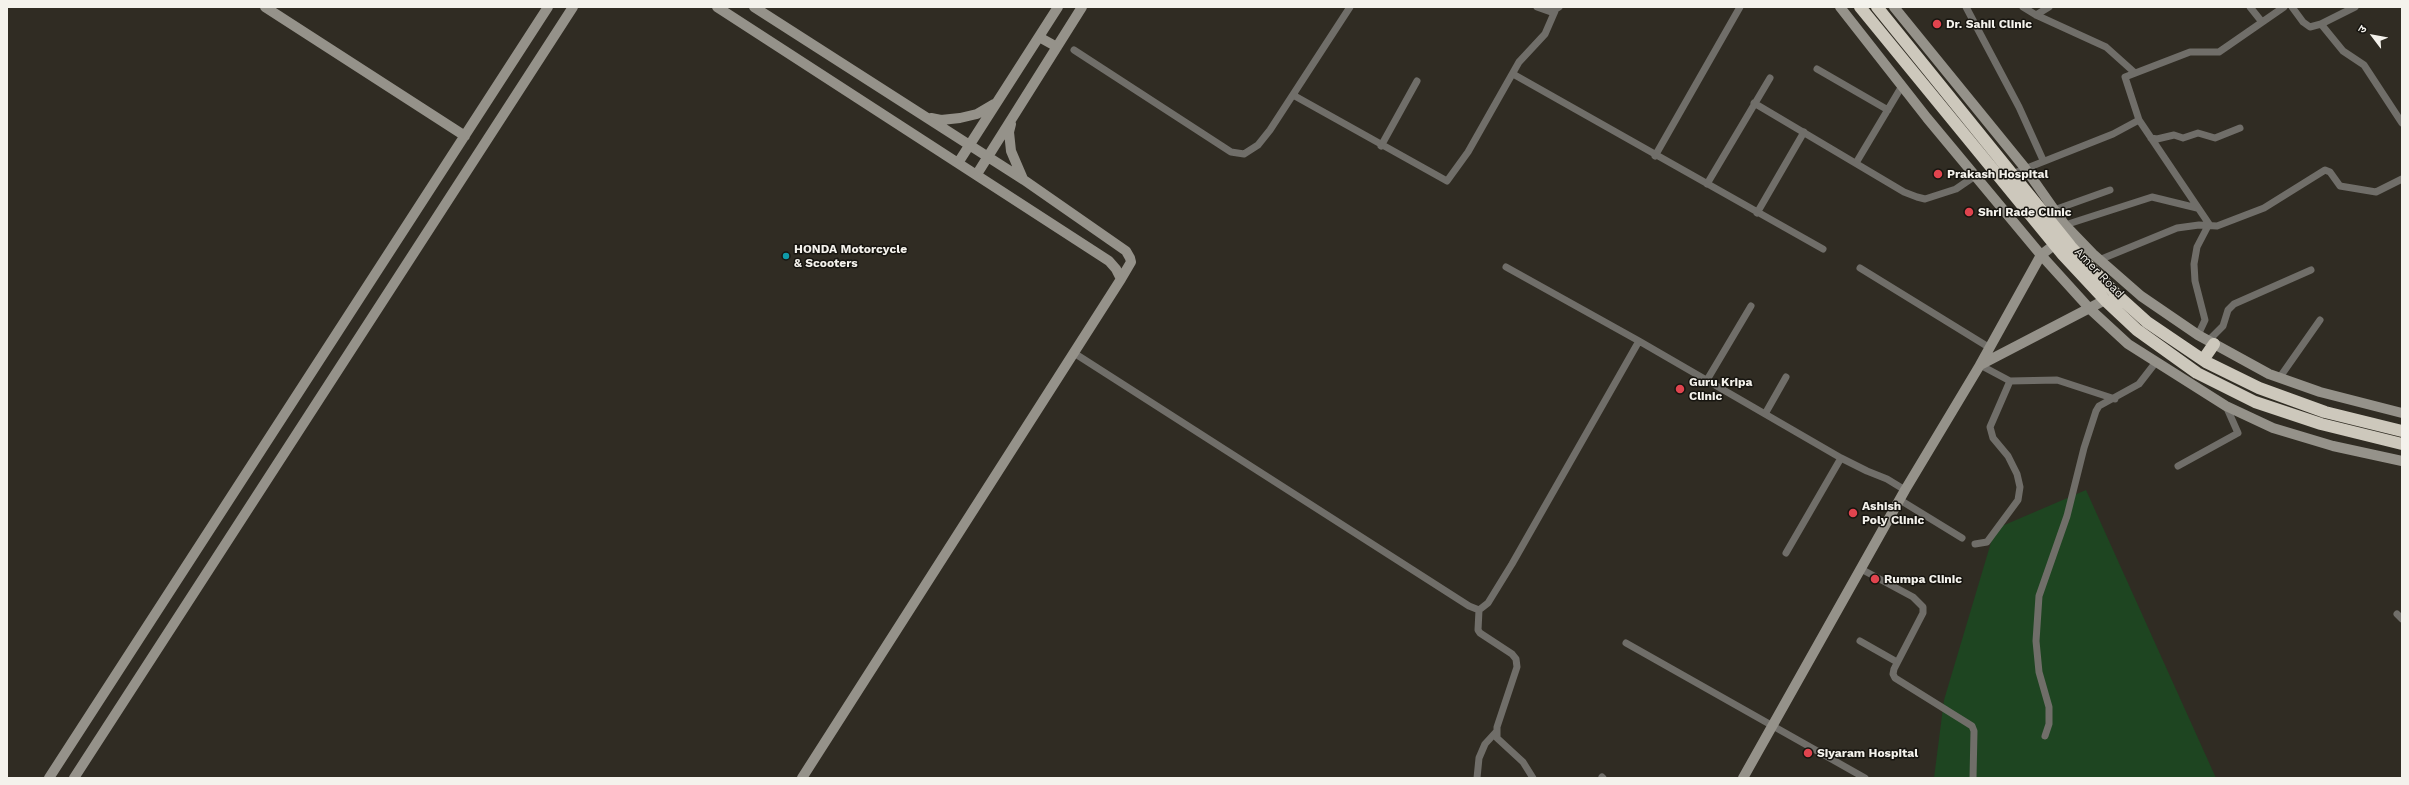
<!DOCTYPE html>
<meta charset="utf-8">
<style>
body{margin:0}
#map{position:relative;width:2409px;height:785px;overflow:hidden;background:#302c23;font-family:"Work Sans","Noto Sans Devanagari",sans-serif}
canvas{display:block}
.frame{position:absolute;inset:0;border:8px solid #f4f2ec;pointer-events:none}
.north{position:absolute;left:2353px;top:16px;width:40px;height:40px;-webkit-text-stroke:3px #171510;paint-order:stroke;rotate:302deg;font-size:11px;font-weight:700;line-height:16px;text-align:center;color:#f4f2ec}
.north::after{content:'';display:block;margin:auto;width:14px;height:18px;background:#f4f2ec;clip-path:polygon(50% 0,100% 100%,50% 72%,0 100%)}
</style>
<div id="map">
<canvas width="2409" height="785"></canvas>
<div class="frame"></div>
<div class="north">उ</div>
</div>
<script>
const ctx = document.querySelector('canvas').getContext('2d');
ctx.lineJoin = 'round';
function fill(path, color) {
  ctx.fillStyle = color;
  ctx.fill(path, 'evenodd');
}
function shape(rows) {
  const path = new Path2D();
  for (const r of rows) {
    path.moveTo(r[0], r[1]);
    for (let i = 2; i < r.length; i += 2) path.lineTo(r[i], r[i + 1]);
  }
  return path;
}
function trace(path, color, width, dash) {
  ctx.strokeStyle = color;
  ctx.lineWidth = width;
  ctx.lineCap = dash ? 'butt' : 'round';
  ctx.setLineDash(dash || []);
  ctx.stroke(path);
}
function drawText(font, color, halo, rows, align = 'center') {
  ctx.font = font + ' "Work Sans",sans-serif';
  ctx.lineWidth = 3;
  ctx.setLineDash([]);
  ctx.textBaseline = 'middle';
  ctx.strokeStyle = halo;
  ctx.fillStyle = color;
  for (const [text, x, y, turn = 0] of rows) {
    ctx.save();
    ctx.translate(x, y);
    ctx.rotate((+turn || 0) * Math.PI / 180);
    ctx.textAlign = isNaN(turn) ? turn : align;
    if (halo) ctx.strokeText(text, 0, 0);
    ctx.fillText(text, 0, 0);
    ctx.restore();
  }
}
fill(shape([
 [2086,490,2216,778,1934,778,1944,700,1995,529]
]), '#1e4521');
trace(shape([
 [1537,7,1551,12,1559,7],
 [1966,7,2019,107,2043,160],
 [2023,7,2036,15,2106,47,2135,73],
 [2250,7,2262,22],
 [2292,7,2303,22,2310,27,2321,24,2355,7],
 [2036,15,2049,7],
 [2321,24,2343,51,2364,65,2402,123],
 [1074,50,1231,152,1244,154,1258,145,1270,130,1350,7],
 [1817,69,1888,110],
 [1513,74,1823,249],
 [1293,95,1447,181,1468,152,1519,62,1545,34,1555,11],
 [1754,103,1904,192,1917,197,1925,199,1956,189,1975,176],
 [2151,138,2157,139,2174,135,2183,138,2198,133,2215,138,2240,128],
 [1381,146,1417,81],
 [1655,156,1740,7],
 [1856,163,1902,86],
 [2012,174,2113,134,2139,120],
 [1707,184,1770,78],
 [2054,210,2110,190],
 [1757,213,1804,132],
 [2065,225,2152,197,2197,208],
 [2099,260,2177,228,2199,225,2217,226,2264,208,2325,170,2330,172,2340,186,2376,192,2402,179],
 [1506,267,1639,341,1841,458,1867,471,1887,479,1905,490],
 [1860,268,1990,348],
 [2198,335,2205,320,2195,281,2194,264,2197,247,2209,224,2139,120,2125,77,2190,52,2219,52,2284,7],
 [2208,341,2223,326,2228,310,2234,304,2311,270],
 [1074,353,1469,606,1479,610,1488,603,1512,564,1639,341],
 [1980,365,2010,381,2057,380,2115,399],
 [2280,377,2320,320],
 [1707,380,1751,306],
 [1765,414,1786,377],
 [2178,466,2238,433,2226,406],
 [1900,500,1962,538],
 [1975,544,1987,542,2018,500,2020,487,2017,474,2008,456,1993,438,1990,427,2010,381],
 [1786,553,1841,458],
 [1861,569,1913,597,1923,607,1923,613,1894,669,1893,674,1895,678,1972,726,1974,731,1973,778],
 [1479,610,1478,630,1480,633,1512,654,1516,659,1517,667,1497,727,1497,738,1523,762,1533,778],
 [2397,614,2402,619],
 [1860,641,1897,662],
 [1626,643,1865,778],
 [2045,736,2049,724,2049,707,2039,672,2036,641,2039,596,2067,516,2084,448,2096,411,2099,406,2139,384,2156,362],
 [1602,777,1603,778],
 [1477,778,1479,758,1485,744,1496,732]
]), '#706e69', 7);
trace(shape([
 [265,7,465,136],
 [717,7,1109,261,1116,269,1121,279],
 [754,7,1024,180,1126,251,1130,258,1131,262,1121,279,802,778],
 [1840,7,1927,118,2041,255,2090,309,2128,344,2226,406,2273,428,2333,446,2402,461],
 [1894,7,2025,168,2065,225,2093,254,2141,296,2198,335,2269,374,2320,392,2402,413],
 [1039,37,1057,47],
 [931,118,941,120,960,118,977,114,994,104],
 [1011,124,1009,132,1011,151,1023,179],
 [958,163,1058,7],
 [977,174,1082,7],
 [1980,365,2041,255,2054,245],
 [49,778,548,7],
 [74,778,573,7],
 [1743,778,1905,490,1980,365,2105,300]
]), '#95928a', 10);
trace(shape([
 [1860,7,2063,255,2105,300,2137,330,2197,373,2255,402,2321,424,2402,444],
 [1877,7,2072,248,2116,294,2147,322,2206,362,2259,388,2325,412,2402,431],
 [2203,360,2214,344]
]), '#cdc8bc', 12);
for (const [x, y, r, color] of [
 [1937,24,5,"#e0444e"],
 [1938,174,5,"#e0444e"],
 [1969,212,5,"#e0444e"],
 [786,256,4,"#0f9aa8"],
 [1680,389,5,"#e0444e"],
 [1853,513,5,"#e0444e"],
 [1875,579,5,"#e0444e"],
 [1808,753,5,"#e0444e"]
]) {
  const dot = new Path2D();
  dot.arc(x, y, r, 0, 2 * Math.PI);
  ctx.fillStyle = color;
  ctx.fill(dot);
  trace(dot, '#171510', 1.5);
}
drawText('bold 12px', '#f4f2ec', '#171510', [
 ["Dr. Sahil Clinic",1946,24],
 ["Prakash Hospital",1947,174],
 ["Shri Rade Clinic",1978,212],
 ["HONDA Motorcycle",794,249],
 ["& Scooters",794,263],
 ["Guru Kripa",1689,382],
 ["Clinic",1689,396],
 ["Ashish",1862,506],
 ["Poly Clinic",1862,520],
 ["Rumpa Clinic",1884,579],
 ["Siyaram Hospital",1817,753]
], 'left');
drawText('12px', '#f4f2ec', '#171510', [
 ["Amer Road",2099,273,46]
]);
</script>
